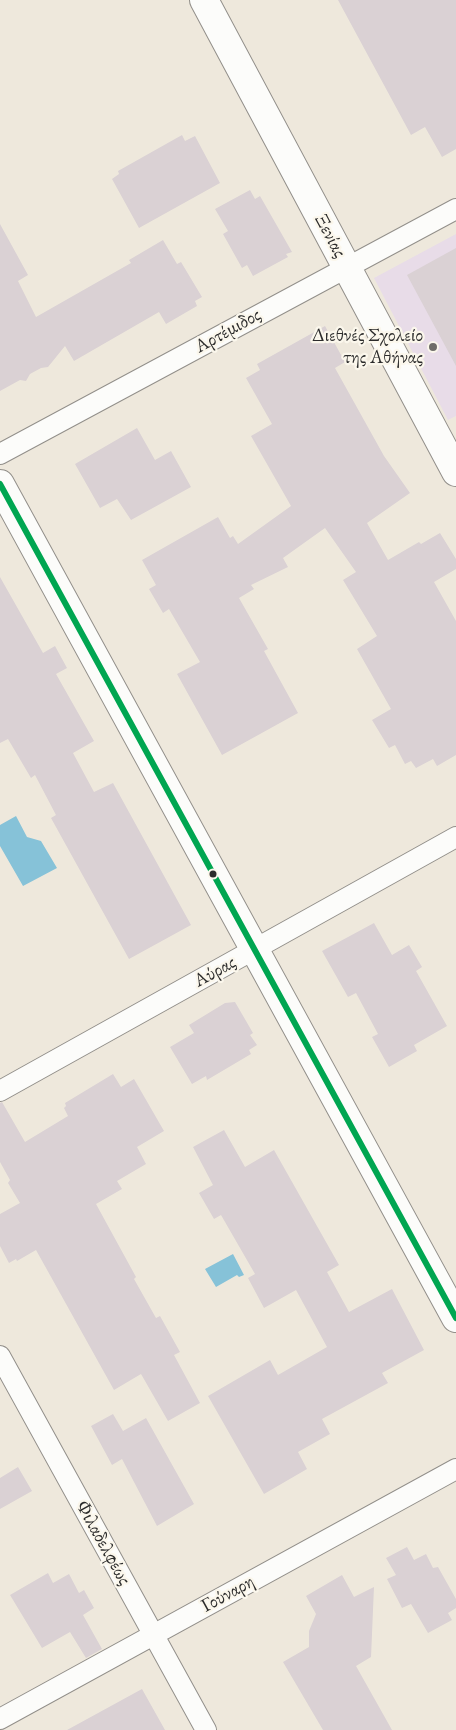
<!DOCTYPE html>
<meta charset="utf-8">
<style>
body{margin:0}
canvas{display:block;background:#eee8dc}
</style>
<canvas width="456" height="1730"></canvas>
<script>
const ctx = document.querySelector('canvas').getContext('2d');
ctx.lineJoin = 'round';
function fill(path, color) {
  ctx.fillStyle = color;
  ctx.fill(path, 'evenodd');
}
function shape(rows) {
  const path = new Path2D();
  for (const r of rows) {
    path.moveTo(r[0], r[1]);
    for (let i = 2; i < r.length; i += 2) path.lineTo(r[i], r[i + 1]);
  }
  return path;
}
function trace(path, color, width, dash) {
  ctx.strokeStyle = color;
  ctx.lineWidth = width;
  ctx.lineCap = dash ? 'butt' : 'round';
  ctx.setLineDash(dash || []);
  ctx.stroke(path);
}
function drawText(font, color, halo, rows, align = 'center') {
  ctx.font = font + ' "EB Garamond",serif';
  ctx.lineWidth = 4.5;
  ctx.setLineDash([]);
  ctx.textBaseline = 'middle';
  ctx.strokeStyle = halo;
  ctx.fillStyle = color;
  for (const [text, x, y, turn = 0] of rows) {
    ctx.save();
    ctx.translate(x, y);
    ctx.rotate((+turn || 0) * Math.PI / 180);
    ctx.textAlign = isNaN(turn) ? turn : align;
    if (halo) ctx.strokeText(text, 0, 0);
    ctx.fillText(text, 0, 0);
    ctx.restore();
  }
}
fill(shape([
 [456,234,456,416,448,420,374,278]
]), '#e8dce8');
fill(shape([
 [16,816,27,837,41,841,57,868,23,886,0,846,0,825],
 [233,1254,244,1275,239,1277,237,1275,216,1287,205,1269]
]), '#86c2d8');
fill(shape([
 [338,0,456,0,456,149,442,157,425,127,411,135],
 [182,135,185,141,195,136,220,183,139,228,112,179,119,174,118,171],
 [250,190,255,199,260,196,292,252,286,254,288,257,253,276,247,265,242,268,223,234,228,231,215,209],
 [0,224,28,275,18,281,36,317,131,263,129,260,163,240,177,264,181,262,202,297,195,301,197,306,166,324,159,312,74,361,65,346,48,367,41,368,30,374,26,381,20,380,0,391],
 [456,248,456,366,407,275],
 [325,326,345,362,335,368,384,456,410,493,367,523,388,560,419,542,421,544,440,533,456,559,456,569,434,582,456,621,456,755,437,766,433,759,416,768,411,761,405,764,395,745,389,748,372,720,391,709,357,649,377,636,343,580,356,572,325,528,283,558,288,567,251,585,254,589,239,598,268,649,264,651,298,713,222,755,177,674,200,662,169,609,163,613,149,589,156,585,142,560,218,517,230,538,233,536,238,544,291,506,251,436,272,424,246,378,260,370,257,364],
 [137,428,155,460,171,451,191,487,131,520,117,499,100,508,75,464],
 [0,577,43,653,55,646,67,668,56,674,94,741,73,753,94,792,113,783,191,925,129,959,51,818,56,815,35,775,31,778,8,739,0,743],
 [374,923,392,955,409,945,422,967,416,971,447,1026,414,1045,417,1051,389,1067,372,1037,378,1034,356,993,348,997,322,951],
 [235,1002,253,1033,250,1035,257,1045,249,1050,251,1054,207,1080,206,1076,192,1084,170,1047,194,1033,189,1025,225,1003],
 [113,1074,121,1087,134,1079,164,1131,137,1147,146,1164,117,1181,122,1189,96,1204,136,1277,134,1279,156,1318,160,1316,180,1352,174,1355,200,1403,168,1421,141,1374,114,1390,36,1250,17,1261,16,1259,9,1263,0,1246,0,1214,20,1203,8,1183,10,1180,0,1162,0,1103,2,1102,25,1142,68,1116,64,1108,66,1106,65,1103],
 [224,1130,245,1167,274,1150,339,1265,327,1272,349,1312,392,1289,424,1350,382,1373,388,1383,322,1419,330,1434,298,1452,307,1469,264,1494,208,1396,270,1360,278,1375,327,1347,296,1290,264,1308,248,1278,255,1274,221,1215,214,1219,199,1193,213,1185,193,1147],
 [113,1414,123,1431,146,1418,194,1504,157,1526,122,1459,112,1465,91,1426],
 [18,1467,32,1491,0,1509,0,1478],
 [407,1547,414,1560,426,1554,433,1568,438,1567,456,1599,456,1608,448,1613,452,1620,428,1633,411,1604,402,1608,387,1579,396,1575,386,1558],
 [48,1573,53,1583,69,1574,79,1593,84,1590,94,1608,83,1615,102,1649,86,1658,70,1632,42,1648,10,1595],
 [342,1575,354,1597,374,1587,371,1657,356,1666,392,1730,323,1730,283,1662,309,1647,309,1631,316,1614,306,1596],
 [142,1689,165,1730,67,1730]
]), '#dad1d4');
const street = shape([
 [0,454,456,209],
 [0,1091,456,837],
 [0,1356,206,1730],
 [0,1719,456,1469]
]);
const secondary = shape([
 [204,0,456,472],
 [0,484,456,1318]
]);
trace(street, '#928f8a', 22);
trace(secondary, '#928f8a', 30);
trace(street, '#fcfcfa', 20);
trace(secondary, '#fcfcfa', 28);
trace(shape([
 [0,484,456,1318]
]), '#00a651', 6);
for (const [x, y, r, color] of [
 [433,347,5,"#6f6d69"],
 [213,874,4.5,"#2b2b2b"]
]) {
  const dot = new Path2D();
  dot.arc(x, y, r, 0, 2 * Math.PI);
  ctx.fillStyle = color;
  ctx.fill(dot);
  trace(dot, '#fbf7ec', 2);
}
drawText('19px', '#2b2b2b', '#fbf7ec', [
 ["Ξενίας",330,236,62],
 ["Αρτέμιδος",228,331,-29],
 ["Αύρας",215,972,-29],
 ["Φιλαδελφέως",103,1543,61],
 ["Γούναρη",228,1594,-29]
]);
drawText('19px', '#2b2b2b', '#fbf7ec', [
 ["Διεθνές Σχολείο",423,336],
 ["της Αθήνας",423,358]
], 'right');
</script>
